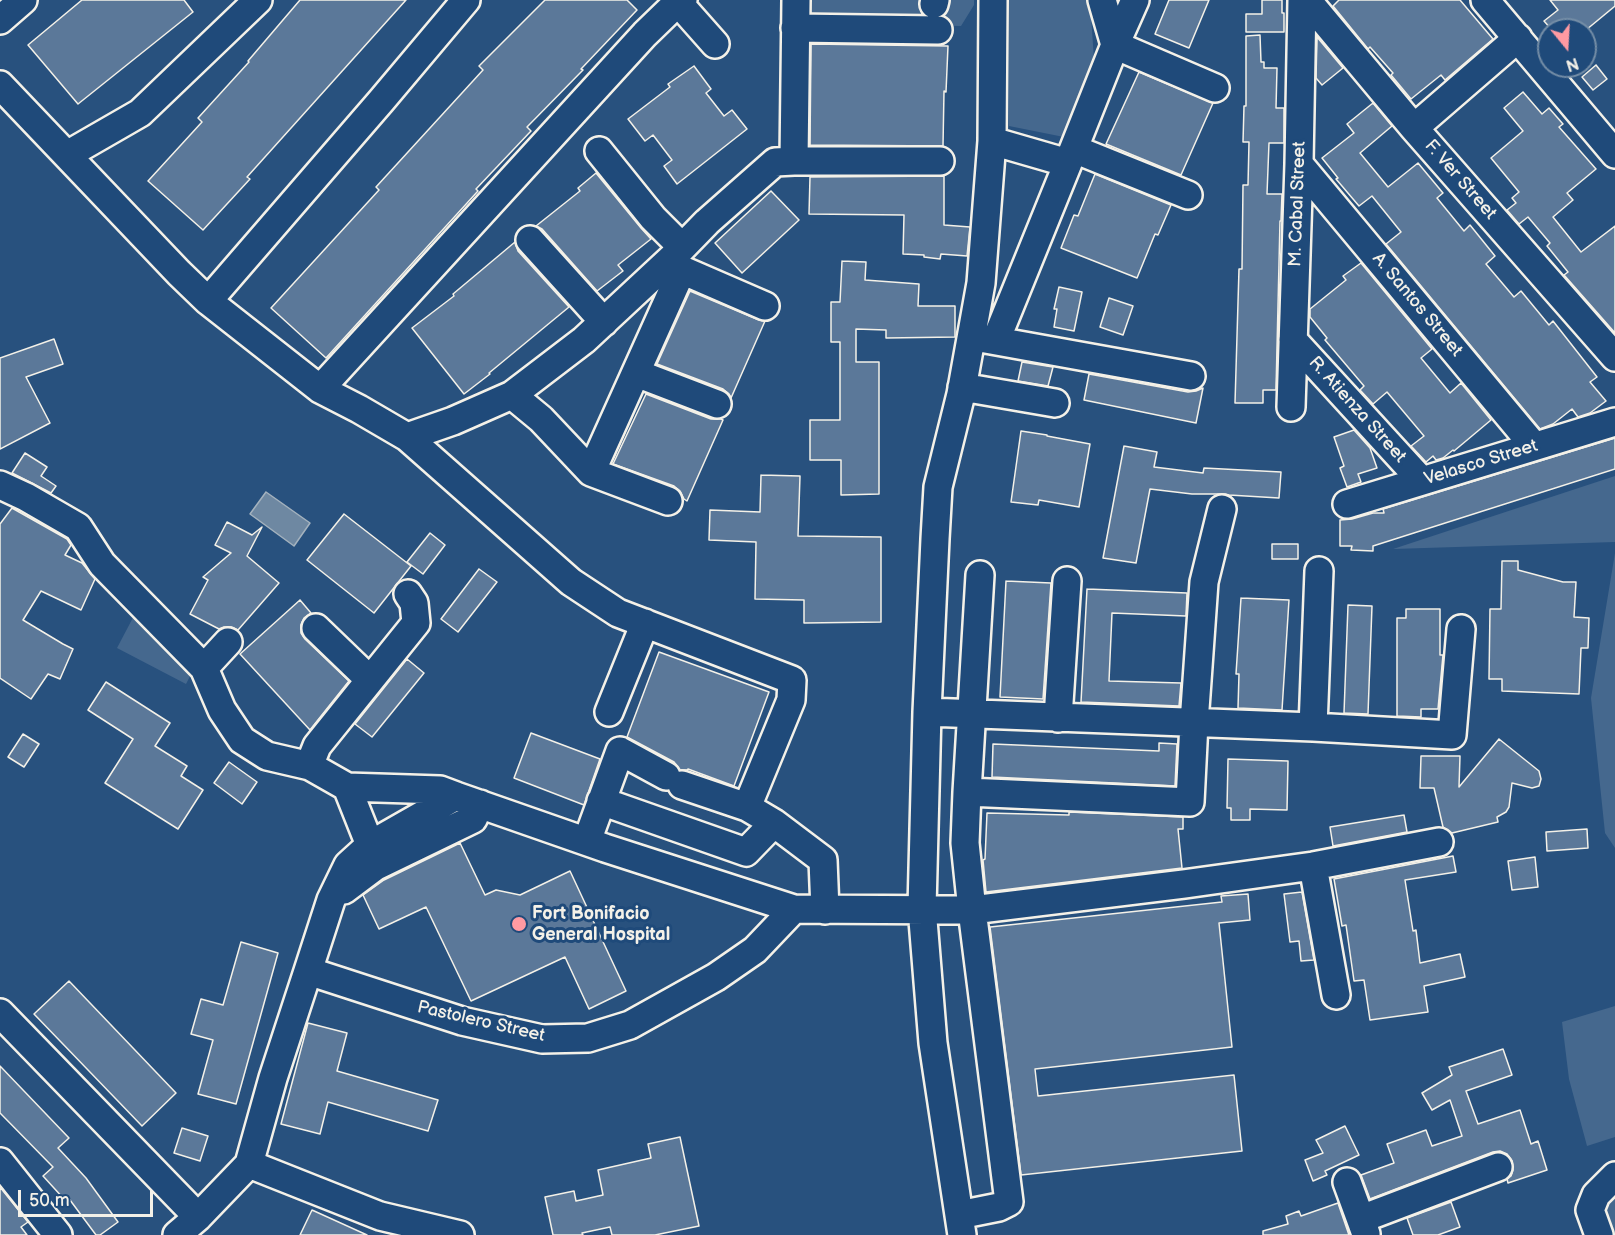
<!DOCTYPE html>
<style>
body{margin:0}
#map{position:relative;width:1615px;height:1235px;overflow:hidden;background:#28517e;font-family:"Balsamiq Sans",sans-serif}
canvas{display:block}
.north{position:absolute;left:1537px;top:18px;width:60px;height:60px;box-sizing:border-box;background:#1f4a7a;border:2px solid #748da6;border-radius:50%;rotate:162deg;font-size:16px;font-weight:700;line-height:24px;text-align:center;color:#f4f1e8}
.north::after{content:'';display:block;margin:auto;width:21px;height:27px;background:#ff9aa2;clip-path:polygon(50% 0,100% 100%,50% 72%,0 100%)}
.scale{position:absolute;left:18px;top:1190px;width:135px;height:27px;box-sizing:border-box;border:3px solid #f4f1e8;border-top:0;padding-left:8px;font-size:18px;line-height:21px;white-space:nowrap;color:#f4f1e8;-webkit-text-stroke:4px #1f4a7a;paint-order:stroke}
</style>
<div id="map">
<canvas width="1615" height="1235"></canvas>
<div class="north">N</div>
<div class="scale">50 m</div>
</div>
<script>
const ctx = document.querySelector('canvas').getContext('2d');
ctx.lineJoin = 'round';
function fill(path, color) {
  ctx.fillStyle = color;
  ctx.fill(path, 'evenodd');
}
function shape(rows) {
  const path = new Path2D();
  for (const r of rows) {
    path.moveTo(r[0], r[1]);
    for (let i = 2; i < r.length; i += 2) path.lineTo(r[i], r[i + 1]);
  }
  return path;
}
function trace(path, color, width, dash) {
  ctx.strokeStyle = color;
  ctx.lineWidth = width;
  ctx.lineCap = dash ? 'butt' : 'round';
  ctx.setLineDash(dash || []);
  ctx.stroke(path);
}
function drawText(font, color, halo, rows, align = 'center') {
  ctx.font = font + ' "Balsamiq Sans",sans-serif';
  ctx.lineWidth = 6;
  ctx.setLineDash([]);
  ctx.textBaseline = 'middle';
  ctx.strokeStyle = halo;
  ctx.fillStyle = color;
  for (const [text, x, y, turn = 0] of rows) {
    ctx.save();
    ctx.translate(x, y);
    ctx.rotate((+turn || 0) * Math.PI / 180);
    ctx.textAlign = isNaN(turn) ? turn : align;
    if (halo) ctx.strokeText(text, 0, 0);
    ctx.fillText(text, 0, 0);
    ctx.restore();
  }
}
fill(shape([
 [810,0,974,0,974,5,961,26,810,23],
 [1009,0,1090,0,1094,60,1064,137,1009,126],
 [1615,476,1615,542,1393,549],
 [1615,553,1615,848,1605,833,1591,698],
 [137,610,206,645,186,684,117,648],
 [1615,1006,1615,1137,1587,1146,1569,1079,1562,1022],
 [1615,1194,1615,1235,1610,1235,1604,1217,1611,1198]
]), '#45688e');
const water = shape([
 [266,492,310,523,294,546,250,514,266,492]
]);
fill(water, '#6e88a2');
trace(water, '#a4b2be', 1.5);
const building = shape([
 [82,0,184,0,193,12,78,104,28,45,82,0],
 [300,0,406,0,247,177,250,179,203,230,148,181,202,122,198,118,249,62,248,61,300,0],
 [545,0,627,0,637,10,581,69,583,70,527,127,531,131,476,189,478,191,326,358,271,308,379,190,376,187,483,70,479,66,545,0],
 [1169,0,1209,0,1189,48,1155,34,1169,0],
 [1262,0,1282,0,1282,13,1284,13,1284,32,1246,32,1246,14,1262,14,1262,0],
 [1339,0,1460,0,1493,39,1445,80,1441,75,1411,99,1391,75,1393,73,1370,47,1368,49,1333,6,1339,0],
 [1550,0,1615,0,1615,6,1586,30,1552,30,1544,21,1558,10,1550,0],
 [1260,35,1261,62,1264,62,1264,68,1277,68,1276,108,1284,108,1284,143,1269,143,1267,194,1282,194,1281,221,1280,221,1276,390,1263,390,1263,403,1235,403,1239,269,1242,269,1243,185,1248,185,1249,142,1243,142,1244,106,1246,106,1246,36,1260,35],
 [1317,37,1343,68,1322,85,1316,78,1317,37],
 [811,44,948,46,946,92,944,91,943,146,810,145,811,44],
 [1596,65,1607,79,1593,90,1582,77,1596,65],
 [694,66,711,89,706,93,724,116,732,110,747,129,677,184,664,166,672,160,653,135,645,141,628,119,670,87,668,84,694,66],
 [1139,72,1213,103,1181,175,1106,144,1139,72],
 [1523,92,1542,114,1549,108,1563,124,1559,127,1596,169,1567,193,1573,200,1553,217,1581,252,1615,226,1615,333,1564,275,1568,272,1547,246,1550,243,1528,217,1519,224,1507,210,1516,203,1512,198,1519,192,1491,158,1523,131,1504,108,1523,92],
 [1373,103,1392,126,1360,153,1388,187,1418,163,1443,193,1437,198,1464,231,1470,225,1495,256,1486,264,1514,297,1521,291,1549,325,1553,321,1597,377,1590,382,1606,401,1590,413,1578,417,1572,409,1553,424,1540,429,1386,244,1401,232,1372,196,1359,206,1336,179,1338,178,1322,158,1354,133,1347,124,1373,103],
 [596,173,641,228,651,239,618,265,623,271,597,291,542,229,536,226,580,191,578,188,596,173],
 [1095,174,1171,205,1158,235,1155,234,1137,278,1061,248,1074,215,1078,216,1095,174],
 [944,176,944,225,970,227,967,256,941,254,940,259,924,257,924,255,903,254,904,215,809,214,810,177,944,176],
 [771,191,799,220,742,273,715,243,771,191],
 [515,242,518,251,569,307,489,373,490,374,464,394,412,328,454,296,453,294,515,242],
 [842,261,866,262,865,280,919,284,918,306,955,306,955,337,886,338,886,330,856,329,856,362,879,362,879,494,841,495,841,460,810,460,810,420,840,420,840,342,831,342,831,302,840,302,842,261],
 [1361,263,1432,349,1421,358,1450,393,1461,383,1491,420,1454,451,1453,450,1443,458,1436,460,1433,456,1426,462,1411,446,1424,436,1387,392,1373,404,1360,390,1364,386,1325,340,1327,338,1310,317,1310,309,1346,280,1343,276,1361,263],
 [1059,287,1082,292,1074,331,1054,327,1057,309,1054,309,1059,287],
 [690,291,759,320,765,321,731,398,729,394,723,389,657,364,690,291],
 [1109,298,1133,306,1123,335,1100,327,1109,298],
 [54,339,63,364,26,377,50,423,0,449,0,358,54,339],
 [1022,362,1053,367,1048,386,1018,381,1022,362],
 [1089,374,1188,392,1196,391,1203,388,1196,423,1084,400,1089,374],
 [646,394,711,419,721,419,723,420,687,501,684,499,680,491,674,486,613,464,646,394],
 [1354,430,1370,448,1377,468,1358,474,1361,482,1347,487,1340,468,1344,466,1334,437,1354,430],
 [1021,431,1047,435,1047,436,1090,444,1079,507,1039,500,1038,505,1011,502,1021,431],
 [1615,438,1615,469,1373,546,1373,551,1351,550,1352,546,1340,546,1340,520,1352,519,1373,513,1384,513,1383,509,1615,438],
 [1124,446,1157,452,1154,467,1203,473,1204,468,1281,472,1279,498,1229,495,1225,494,1192,494,1150,489,1136,563,1103,558,1124,446],
 [25,453,47,467,41,476,56,486,51,493,12,473,25,453],
 [761,475,800,476,798,536,881,537,881,622,804,623,804,600,755,599,756,542,709,540,710,510,760,512,761,475],
 [12,508,67,539,71,545,65,555,82,563,95,579,81,610,41,591,23,620,63,644,73,649,60,679,48,674,31,699,0,678,0,524,12,508],
 [344,514,411,566,374,613,307,560,344,514],
 [227,522,252,535,262,527,247,556,279,583,238,630,231,627,224,627,219,629,190,614,208,580,203,577,231,553,215,545,227,522],
 [430,533,445,545,423,574,407,562,430,533],
 [1272,544,1298,544,1298,559,1272,559,1272,544],
 [1502,561,1518,561,1518,570,1563,582,1576,582,1574,617,1589,618,1588,648,1581,648,1579,694,1502,691,1502,679,1489,679,1490,609,1501,609,1502,561],
 [479,569,497,582,458,632,441,619,479,569],
 [1006,581,1051,583,1043,699,1000,697,1006,581],
 [1087,589,1187,593,1186,616,1112,613,1109,681,1181,683,1179,706,1081,702,1087,589],
 [1241,598,1289,600,1282,710,1238,708,1239,674,1236,674,1241,598],
 [300,600,311,613,304,618,301,625,301,633,305,639,349,681,310,730,240,654,300,600],
 [1348,605,1372,606,1368,714,1344,713,1348,605],
 [1406,609,1440,609,1440,655,1443,655,1438,709,1421,709,1421,717,1397,716,1397,618,1406,618,1406,609],
 [659,652,769,692,734,786,688,769,687,770,680,770,674,762,627,737,659,652],
 [407,659,424,673,372,737,355,724,407,659],
 [106,682,170,723,155,746,187,766,181,776,203,790,178,829,105,783,133,739,88,710,106,682],
 [531,733,600,759,584,805,514,778,531,733],
 [23,734,39,744,24,767,8,757,23,734],
 [1499,739,1539,771,1541,779,1539,786,1532,788,1512,783,1509,807,1506,812,1497,817,1498,822,1452,833,1443,827,1434,788,1420,788,1421,756,1460,756,1459,787,1499,739],
 [1159,743,1177,744,1175,786,992,777,993,744,1159,751,1159,743],
 [1228,759,1288,761,1287,810,1250,809,1250,820,1231,820,1231,808,1227,808,1228,759],
 [229,762,257,782,242,804,214,783,229,762],
 [1069,812,1183,817,1183,829,1178,829,1182,868,986,892,983,860,985,859,987,813,1069,815,1069,812],
 [1404,815,1407,832,1333,846,1330,827,1404,815],
 [1587,829,1588,848,1547,851,1546,832,1587,829],
 [460,843,485,895,496,890,520,895,570,871,626,991,589,1009,565,957,471,1001,426,907,379,929,363,895,384,880,460,843],
 [1453,856,1456,872,1405,880,1413,931,1416,930,1420,963,1460,954,1465,977,1424,986,1428,1012,1370,1020,1364,980,1354,981,1346,925,1342,926,1334,879,1453,856],
 [1535,857,1538,887,1512,890,1508,861,1535,857],
 [1302,892,1314,960,1301,961,1299,941,1290,942,1284,894,1302,892],
 [1248,894,1250,920,1219,923,1232,1047,1035,1069,1038,1096,1234,1075,1242,1151,1021,1175,990,927,1222,902,1221,896,1248,894],
 [241,942,278,953,236,1104,198,1094,213,1040,191,1034,201,999,223,1005,241,942],
 [69,981,176,1093,142,1126,34,1014,69,981],
 [308,1023,347,1033,337,1071,438,1100,428,1131,328,1102,320,1134,281,1124,308,1023],
 [1503,1049,1512,1075,1466,1091,1478,1124,1520,1110,1531,1144,1538,1141,1547,1170,1508,1183,1507,1179,1511,1176,1513,1170,1512,1161,1507,1154,1500,1151,1493,1152,1370,1199,1361,1175,1394,1163,1387,1144,1426,1130,1432,1146,1462,1136,1450,1100,1432,1110,1422,1093,1452,1075,1449,1067,1503,1049],
 [0,1066,69,1138,58,1148,86,1178,118,1222,100,1235,96,1235,67,1196,64,1199,43,1176,53,1167,0,1113,0,1066],
 [1345,1126,1359,1155,1325,1171,1327,1175,1313,1181,1305,1160,1323,1153,1316,1140,1345,1126],
 [182,1128,208,1136,200,1161,174,1153,182,1128],
 [680,1137,699,1226,655,1235,612,1235,610,1227,582,1233,583,1235,553,1235,545,1197,574,1191,576,1201,603,1195,598,1170,651,1158,648,1144,680,1137],
 [0,1187,28,1222,21,1227,27,1235,0,1235,0,1187],
 [1451,1202,1460,1227,1438,1235,1413,1235,1407,1218,1451,1202],
 [1338,1203,1349,1235,1263,1235,1263,1231,1288,1224,1286,1216,1299,1211,1301,1216,1338,1203],
 [312,1210,367,1235,300,1235,312,1210]
]);
fill(building, '#5b7899');
trace(building, '#f4f1e8', 1.5);
const minor = shape([
 [676,0,715,44],
 [1102,0,1115,45,1215,88],
 [1307,0,1414,128,1615,357],
 [1485,0,1615,154],
 [934,4,935,0],
 [0,20,23,0],
 [795,28,938,30],
 [0,85,179,273,208,301,320,389,359,409,407,437,453,421,512,395,584,340,671,259,707,222,775,162,794,161,940,161],
 [1414,128,1518,38],
 [992,141,1068,163],
 [1074,149,1188,195],
 [599,151,653,218,682,247],
 [67,155,140,113,258,0],
 [794,161,796,0],
 [1299,164,1534,446],
 [530,240,604,322],
 [671,259,682,270,765,306],
 [208,301,381,101,466,0],
 [980,338,1191,376],
 [996,340,1068,163,1115,45,1135,0],
 [1293,340,1422,481],
 [636,373,717,404],
 [962,387,1055,403],
 [320,389,645,34,678,2,683,0],
 [512,395,541,419,591,472,668,501],
 [1291,407,1299,164,1302,0],
 [407,437,571,582,618,613,792,680,791,700,747,807],
 [591,472,682,270],
 [0,485,26,497,78,527,102,564,204,668],
 [1347,504,1615,422],
 [316,628,370,680],
 [228,642,204,668,222,710,242,740,267,756,310,766,347,787,370,845],
 [609,712,645,623],
 [927,712,1313,727,1452,735,1461,629],
 [1058,718,1067,581],
 [1313,727,1319,571],
 [309,766,317,746,416,623,414,603,408,594],
 [682,785,747,807,774,823,823,860,825,910],
 [347,787,440,790,456,796],
 [967,792,1190,802,1194,723,1204,582,1222,509],
 [601,801,746,852,774,823],
 [587,841,620,751,666,776],
 [1313,866,1336,995],
 [344,890,376,866,473,819,480,804],
 [308,971,462,1021,542,1039,588,1038,630,1025,716,977,755,950,794,909,972,910,1184,884,1313,866,1439,842],
 [0,1013,198,1217],
 [0,1162,58,1235],
 [249,1164,380,1216,460,1235],
 [1347,1182,1366,1234],
 [959,1215,999,1207,1009,1202,972,910,965,843,967,792,980,575],
 [1361,1219,1498,1167],
 [177,1235,198,1217,249,1164,273,1078,308,971,331,900,348,865,370,845,456,796,605,848,794,909],
 [962,1235,933,1043,922,908,927,712,935,539,938,487,961,394,981,283,992,141,993,0],
 [1599,1235,1590,1210,1596,1195,1615,1176]
]);
trace(minor, '#f4f1e8', 32);
trace(minor, '#1f4a7a', 27);
for (const [x, y, r, color] of [
 [519,924,8,"#ff9aa2"]
]) {
  const dot = new Path2D();
  dot.arc(x, y, r, 0, 2 * Math.PI);
  ctx.fillStyle = color;
  ctx.fill(dot);
  trace(dot, '#1f4a7a', 2);
}
drawText('18px', '#f4f1e8', '#1f4a7a', [
 ["F. Ver Street",1460,180,49],
 ["M. Cabal Street",1298,204,-88],
 ["A. Santos Street",1417,305,50],
 ["R. Atienza Street",1357,410,48],
 ["Velasco Street",1481,463,-17],
 ["Pastolero Street",481,1022,13]
]);
drawText('bold 18px', '#f4f1e8', '#1f4a7a', [
 ["Fort Bonifacio",532,914],
 ["General Hospital",532,935]
], 'left');
</script>
